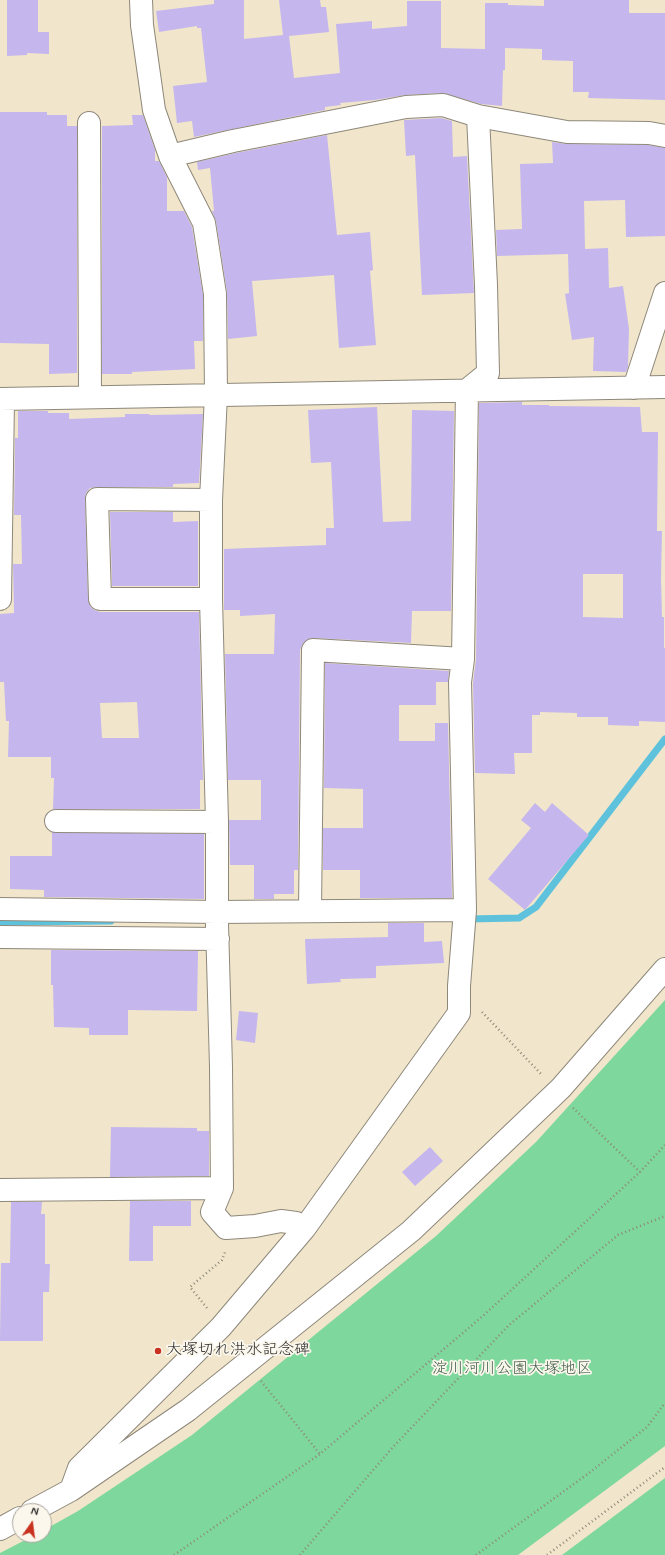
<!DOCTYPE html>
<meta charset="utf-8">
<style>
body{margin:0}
#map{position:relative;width:665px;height:1555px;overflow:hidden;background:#f1e6cb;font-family:Mynerve,sans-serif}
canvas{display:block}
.north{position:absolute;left:12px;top:1503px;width:40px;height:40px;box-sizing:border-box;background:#fbf7ec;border:1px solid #a8a59f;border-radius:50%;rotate:14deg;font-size:11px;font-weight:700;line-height:16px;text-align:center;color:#2b2b2b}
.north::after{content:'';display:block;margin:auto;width:14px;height:18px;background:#c8321e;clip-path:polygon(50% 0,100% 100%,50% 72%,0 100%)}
</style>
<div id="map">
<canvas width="665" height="1555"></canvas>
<div class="north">N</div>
</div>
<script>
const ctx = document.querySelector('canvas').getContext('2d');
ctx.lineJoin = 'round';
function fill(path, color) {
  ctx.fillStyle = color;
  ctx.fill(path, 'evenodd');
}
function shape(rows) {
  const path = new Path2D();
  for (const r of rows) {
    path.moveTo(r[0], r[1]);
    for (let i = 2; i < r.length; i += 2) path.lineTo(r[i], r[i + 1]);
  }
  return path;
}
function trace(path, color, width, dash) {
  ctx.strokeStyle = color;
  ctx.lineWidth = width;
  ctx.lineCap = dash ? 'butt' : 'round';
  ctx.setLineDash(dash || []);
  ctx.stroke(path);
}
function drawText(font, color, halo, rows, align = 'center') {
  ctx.font = font + ' Mynerve,"Klee One",sans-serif';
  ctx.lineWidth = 3.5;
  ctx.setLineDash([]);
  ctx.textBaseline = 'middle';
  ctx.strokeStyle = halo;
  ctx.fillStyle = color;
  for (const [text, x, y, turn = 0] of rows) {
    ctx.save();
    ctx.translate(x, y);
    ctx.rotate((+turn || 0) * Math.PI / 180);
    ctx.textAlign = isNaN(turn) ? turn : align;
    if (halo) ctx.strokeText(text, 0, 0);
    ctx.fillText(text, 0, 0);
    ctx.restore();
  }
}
fill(shape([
 [665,1000,665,1446,518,1555,0,1555,0,1553,35,1535,44,1535,44,1530,78,1511,192,1435,436,1236,536,1142],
 [665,1478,665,1555,562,1555,633,1502]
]), '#7ed79c');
trace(shape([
 [467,919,519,918,536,907,665,739],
 [0,922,111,921]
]), '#5ec2dc', 7);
fill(shape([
 [7,0,38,0,38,32,49,32,49,54,27,53,27,55,7,56],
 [214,0,244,0,244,39,283,35,279,0,320,0,321,7,326,7,329,32,289,36,294,78,340,73,336,24,372,21,372,29,407,26,407,1,441,1,441,48,485,49,485,3,508,3,508,5,544,6,544,0,629,0,629,13,665,13,665,100,588,98,589,92,573,92,573,61,542,60,542,49,505,48,505,70,503,70,502,106,481,104,443,93,405,95,375,100,340,103,341,105,325,107,325,110,194,137,192,121,177,123,173,86,207,82,201,28,197,28,197,26,159,32,156,11,214,4],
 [0,112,47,112,47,115,67,115,67,126,77,126,77,373,49,374,49,344,0,343],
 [132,115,143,115,155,150,155,161,159,161,167,177,167,211,184,211,192,227,203,295,203,341,194,341,195,369,132,372,132,374,102,374,102,126,133,125],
 [441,118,452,121,453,157,467,156,474,293,422,295,415,155,406,156,404,120],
 [327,135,337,235,370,232,373,270,370,271,376,345,339,348,334,275,252,281,257,336,228,339,227,292,216,221,212,211,214,211,210,168,198,170,197,162,236,153],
 [552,142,567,144,648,145,665,148,665,236,626,237,625,200,584,201,585,249,608,248,609,288,623,286,629,329,628,367,626,372,593,371,594,337,572,340,565,294,569,293,568,254,497,256,496,230,522,229,520,164,553,163],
 [522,402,522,405,549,405,549,406,640,407,642,432,658,432,657,531,662,531,661,578,662,617,664,617,664,648,665,648,665,722,639,721,639,726,608,725,608,717,577,717,577,713,540,712,540,715,532,715,532,753,514,753,515,774,475,773,473,683,476,659,479,403],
 [583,574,623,574,623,618,583,617],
 [377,407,383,522,411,521,412,410,454,411,451,611,412,611,411,643,314,638,308,639,303,643,300,650,298,870,294,870,294,894,274,894,274,899,254,899,254,865,230,865,229,820,261,820,261,780,228,780,225,654,274,654,275,614,240,616,240,610,224,610,224,549,326,545,326,528,334,528,331,462,311,463,308,410],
 [18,411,48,411,48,413,69,413,69,419,125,417,125,414,149,414,150,415,203,414,199,483,173,484,173,487,97,487,90,488,86,493,85,499,88,599,90,606,94,610,100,612,199,612,203,780,200,780,200,809,53,809,54,778,51,778,51,757,8,757,9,721,6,721,4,682,0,682,0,614,14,613,13,564,22,564,21,515,14,515,15,438,18,438],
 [137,702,139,738,102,738,100,703],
 [110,512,173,512,173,522,198,521,198,586,112,586],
 [325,663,449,671,448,682,436,682,436,705,399,705,399,741,435,741,435,723,448,723,452,898,360,898,360,870,323,870,323,828,363,828,363,789,324,788],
 [535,803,545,812,552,803,589,835,525,910,488,879,531,828,521,820],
 [52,832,204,834,204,899,44,897,44,890,10,889,10,856,52,856],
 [388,923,424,923,424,942,442,941,444,963,376,966,376,978,340,979,341,982,307,984,305,939,388,937],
 [51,950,198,951,197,1011,128,1010,128,1035,89,1035,89,1028,54,1027,53,985,51,985],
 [239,1011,258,1013,255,1043,236,1040],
 [111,1127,197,1128,197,1131,209,1131,209,1176,110,1177],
 [430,1147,443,1161,415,1186,402,1172],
 [130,1201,191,1201,191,1226,153,1226,153,1261,129,1261],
 [11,1202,42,1202,41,1214,45,1214,45,1264,50,1264,49,1292,43,1292,43,1341,0,1341,1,1263,10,1263]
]), '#c5b6ed');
const minor = shape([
 [141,0,142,25,154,110,170,156,204,223,215,294,216,395,211,500,211,599,217,822,217,924,221,1067,222,1188,212,1212,226,1228,255,1226,281,1221,296,1223,304,1229],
 [89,123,90,397],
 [170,156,233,141,406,107,443,105,478,116,567,132,649,133,665,136],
 [634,388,665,293],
 [0,399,665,387],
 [211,500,97,499,100,599,211,599],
 [0,599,3,399],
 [56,821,217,822],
 [0,909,217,912,465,910],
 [310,910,313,650,463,659],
 [0,937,218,939],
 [0,1190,222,1188],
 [71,1490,79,1468,221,1327,304,1229,459,1013,459,986,465,910,460,682,463,659,467,390,488,373,486,285,478,116],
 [32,1511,71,1490,188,1410,411,1231,561,1088,665,969],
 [0,1529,20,1518]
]);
trace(minor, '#8e887b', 24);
trace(shape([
 [482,1012,542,1075],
 [573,1108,640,1172],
 [207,1308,190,1287,222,1260,226,1250],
 [261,1381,320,1454],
 [174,1555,320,1454,484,1315,640,1172,665,1145],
 [300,1555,393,1447,509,1325,618,1235,665,1216],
 [476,1555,589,1473,647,1427,665,1403],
 [547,1555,665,1467]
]), '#8e887b', 2.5, [1, 3]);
trace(minor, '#fff', 22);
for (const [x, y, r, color] of [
 [158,1351,4,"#c8321e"]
]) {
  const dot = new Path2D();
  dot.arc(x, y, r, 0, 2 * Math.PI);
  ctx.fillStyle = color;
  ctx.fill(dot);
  trace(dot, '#fbf7ec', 1.5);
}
drawText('16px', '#2b2b2b', '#fbf7ec', [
 ["大塚切れ洪水記念碑",166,1351]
], 'left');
drawText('16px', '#445f4d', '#fbf7ec', [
 ["淀川河川公園大塚地区",512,1370]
]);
</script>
